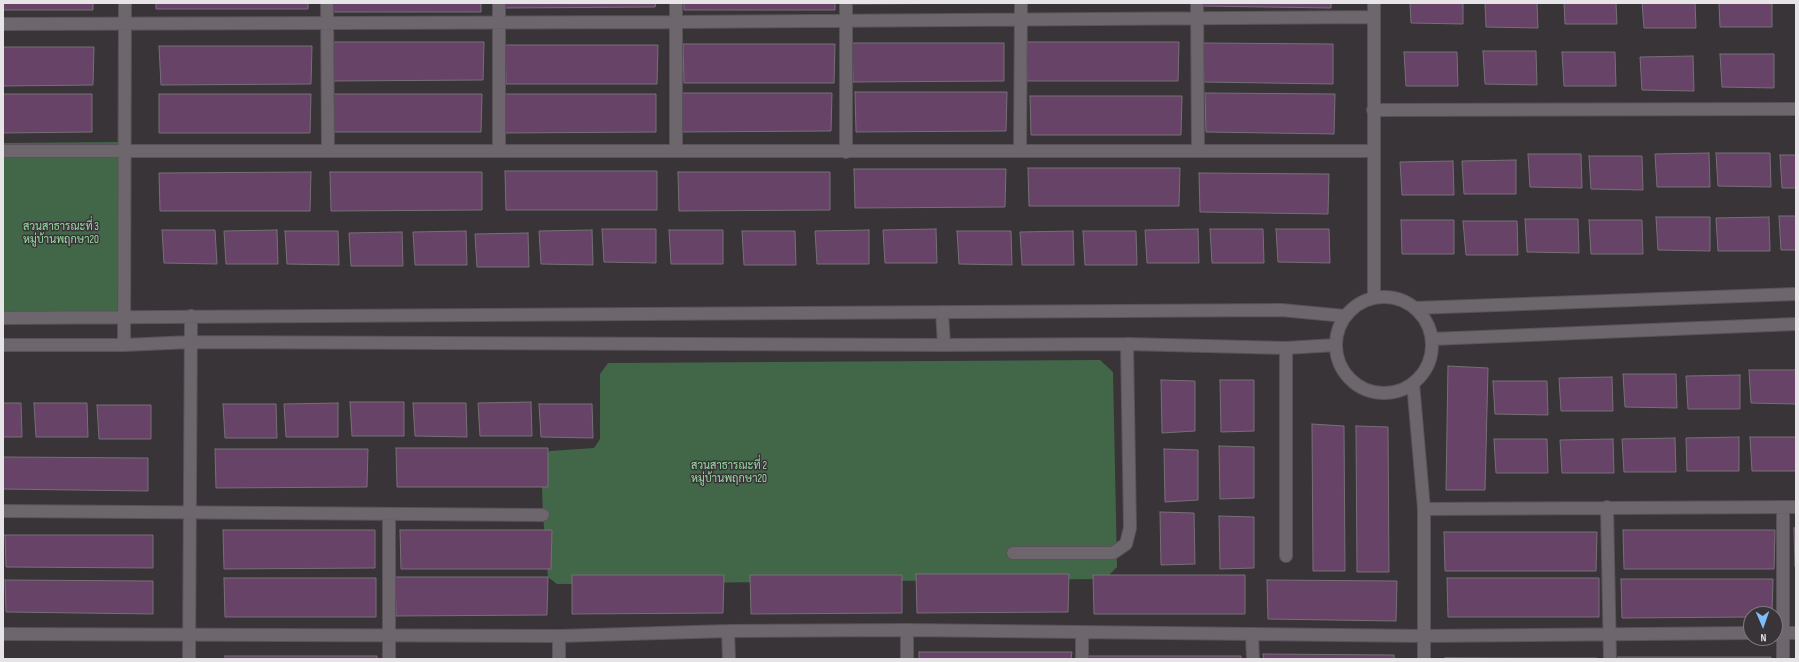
<!DOCTYPE html>
<meta charset="utf-8">
<style>
body{margin:0}
#map{position:relative;width:1799px;height:662px;overflow:hidden;background:#393438;font-family:"Sofia Sans Condensed",sans-serif}
canvas{display:block}
.frame{position:absolute;inset:0;border:4px solid #e7e4e7;pointer-events:none}
.north{position:absolute;left:1743px;top:606px;width:40px;height:40px;box-sizing:border-box;background:#393438;border:1px solid #7f7a7e;border-radius:50%;rotate:178deg;font-size:11px;font-weight:700;line-height:16px;text-align:center;color:#e7e4e7}
.north::after{content:'';display:block;margin:auto;width:14px;height:18px;background:#7bbef9;clip-path:polygon(50% 0,100% 100%,50% 72%,0 100%)}
</style>
<div id="map">
<canvas width="1799" height="662"></canvas>
<div class="frame"></div>
<div class="north">N</div>
</div>
<script>
const ctx = document.querySelector('canvas').getContext('2d');
ctx.lineJoin = 'round';
function fill(path, color) {
  ctx.fillStyle = color;
  ctx.fill(path, 'evenodd');
}
function shape(rows) {
  const path = new Path2D();
  for (const r of rows) {
    if (r.length === 3) {
      path.moveTo(r[0] + r[2], r[1]);
      path.arc(r[0], r[1], r[2], 0, 2 * Math.PI);
      continue;
    }
    path.moveTo(r[0], r[1]);
    for (let i = 2; i < r.length; i += 2) path.lineTo(r[i], r[i + 1]);
  }
  return path;
}
function trace(path, color, width, dash) {
  ctx.strokeStyle = color;
  ctx.lineWidth = width;
  ctx.lineCap = dash ? 'butt' : 'round';
  ctx.setLineDash(dash || []);
  ctx.stroke(path);
}
function drawText(font, color, halo, rows, align = 'center') {
  ctx.font = font + ' "Sofia Sans Condensed",Sarabun,sans-serif';
  ctx.lineWidth = 3;
  ctx.setLineDash([]);
  ctx.textBaseline = 'middle';
  ctx.strokeStyle = halo;
  ctx.fillStyle = color;
  for (const [text, x, y, turn = 0] of rows) {
    ctx.save();
    ctx.translate(x, y);
    ctx.rotate((+turn || 0) * Math.PI / 180);
    ctx.textAlign = isNaN(turn) ? turn : align;
    if (halo) ctx.strokeText(text, 0, 0);
    ctx.fillText(text, 0, 0);
    ctx.restore();
  }
}
fill(shape([
 [120,142,119,323,3,324,3,143],
 [1100,360,1113,372,1117,567,1105,579,557,584,548,577,543,515,541,459,550,451,594,448,600,439,600,374,608,363]
]), '#426748');
const building = shape([
 [3,3,93,3,93,10,3,10,3,3],
 [156,3,308,3,308,9,156,9,156,3],
 [330,3,481,3,481,12,330,12,330,3],
 [505,3,656,3,655,7,505,8,505,3],
 [684,3,835,3,835,10,684,10,684,3],
 [850,3,1000,3,850,4,850,3],
 [1202,3,1331,3,1331,8,1202,6,1202,3],
 [1410,3,1463,3,1463,24,1411,23,1410,3],
 [1485,3,1537,3,1538,28,1486,27,1485,3],
 [1564,3,1616,3,1617,24,1565,24,1564,3],
 [1642,3,1695,3,1696,28,1644,28,1642,3],
 [1719,3,1772,3,1772,27,1720,27,1719,3],
 [332,42,484,42,483,80,333,81,332,42],
 [1026,42,1179,42,1178,81,1027,81,1026,42],
 [852,43,1004,43,1004,81,853,82,852,43],
 [1203,43,1333,44,1333,84,1204,82,1203,43],
 [683,44,835,44,834,83,684,83,683,44],
 [505,45,658,45,657,84,506,84,505,45],
 [159,46,312,46,311,84,161,85,159,46],
 [3,47,94,47,93,85,3,86,3,47],
 [1483,51,1536,51,1537,85,1485,84,1483,51],
 [1404,52,1457,52,1458,86,1406,86,1404,52],
 [1562,52,1615,52,1616,86,1564,86,1562,52],
 [1720,54,1774,54,1774,88,1722,87,1720,54],
 [1693,56,1694,91,1642,90,1640,57,1693,56],
 [855,92,1007,92,1006,131,856,132,855,92],
 [679,93,832,93,831,131,680,132,679,93],
 [1205,93,1335,94,1334,134,1206,132,1205,93],
 [3,94,92,94,92,132,3,133,3,94],
 [159,94,311,94,310,133,159,133,159,94],
 [330,94,482,94,481,132,331,132,330,94],
 [504,94,656,94,656,132,505,133,504,94],
 [1030,96,1182,96,1181,135,1031,135,1030,96],
 [1709,153,1710,187,1657,187,1655,154,1709,153],
 [1716,153,1770,153,1771,187,1718,186,1716,153],
 [1528,154,1581,154,1582,188,1530,187,1528,154],
 [1780,155,1796,155,1796,188,1782,188,1780,155],
 [1589,156,1642,156,1643,190,1591,189,1589,156],
 [1516,160,1516,194,1464,194,1462,161,1516,160],
 [1453,161,1454,195,1402,195,1400,162,1453,161],
 [1028,168,1180,168,1179,206,1029,206,1028,168],
 [854,169,1006,169,1005,207,855,208,854,169],
 [505,171,657,171,657,210,506,210,505,171],
 [311,172,310,211,160,211,159,173,311,172],
 [330,172,482,172,482,210,331,211,330,172],
 [678,172,830,172,830,210,679,211,678,172],
 [1199,173,1329,174,1328,214,1200,212,1199,173],
 [1779,216,1796,216,1796,250,1781,250,1779,216],
 [1656,217,1710,217,1710,251,1658,250,1656,217],
 [1769,217,1770,251,1718,251,1716,218,1769,217],
 [1525,219,1578,219,1579,253,1527,252,1525,219],
 [1401,220,1454,220,1454,254,1402,254,1401,220],
 [1589,220,1642,220,1643,254,1591,254,1589,220],
 [1463,221,1517,221,1518,255,1466,255,1463,221],
 [602,229,656,229,656,263,604,262,602,229],
 [936,229,937,263,885,263,883,230,936,229],
 [1198,229,1199,263,1147,263,1145,230,1198,229],
 [1210,229,1263,229,1264,263,1212,263,1210,229],
 [1276,229,1329,229,1330,263,1278,262,1276,229],
 [162,230,215,230,217,264,164,263,162,230],
 [277,230,278,264,226,264,224,231,277,230],
 [592,230,593,265,541,264,539,231,592,230],
 [669,230,723,230,723,264,671,264,669,230],
 [869,230,869,264,817,264,815,231,869,230],
 [285,231,338,231,339,265,287,264,285,231],
 [466,231,467,265,415,265,413,232,466,231],
 [742,231,795,231,796,265,744,265,742,231],
 [957,231,1011,231,1012,265,959,264,957,231],
 [1073,231,1074,265,1022,265,1020,232,1073,231],
 [1083,231,1136,231,1137,265,1085,265,1083,231],
 [402,232,403,266,351,266,349,233,402,232],
 [528,233,529,267,477,267,475,234,528,233],
 [1448,366,1488,368,1485,490,1446,490,1448,366],
 [1749,370,1796,370,1796,404,1751,403,1749,370],
 [1623,374,1676,374,1677,408,1625,407,1623,374],
 [1740,375,1740,409,1688,409,1686,376,1740,375],
 [1612,377,1613,411,1561,411,1559,378,1612,377],
 [1161,380,1195,381,1195,431,1162,433,1161,380],
 [1220,380,1254,380,1254,431,1221,432,1220,380],
 [1493,381,1547,381,1548,415,1495,414,1493,381],
 [350,402,404,402,404,436,352,436,350,402],
 [531,402,532,436,480,436,478,403,531,402],
 [3,403,21,403,22,437,3,437,3,403],
 [34,403,87,403,88,437,36,437,34,403],
 [338,403,338,437,286,437,284,404,338,403],
 [413,403,466,403,467,437,415,436,413,403],
 [223,404,276,404,277,438,225,438,223,404],
 [539,404,592,404,593,438,541,437,539,404],
 [97,405,151,405,151,439,99,439,97,405],
 [1312,424,1344,426,1345,571,1313,571,1312,424],
 [1356,426,1388,427,1389,572,1357,572,1356,426],
 [1739,437,1739,471,1687,471,1686,438,1739,437],
 [1750,437,1796,437,1796,471,1752,471,1750,437],
 [1675,438,1676,472,1624,472,1622,439,1675,438],
 [1494,439,1547,439,1548,473,1496,473,1494,439],
 [1613,439,1614,473,1562,473,1560,440,1613,439],
 [1219,446,1254,447,1254,498,1220,499,1219,446],
 [396,448,548,448,548,487,397,487,396,448],
 [215,449,368,449,367,487,216,488,215,449],
 [1164,449,1198,450,1198,500,1165,502,1164,449],
 [3,457,148,458,148,491,3,489,3,457],
 [1160,512,1194,513,1195,564,1161,565,1160,512],
 [1219,516,1254,517,1254,568,1220,569,1219,516],
 [1794,528,1796,528,1796,567,1795,567,1794,528],
 [223,530,375,530,375,568,224,569,223,530],
 [400,530,552,530,551,569,401,569,400,530],
 [1623,530,1775,530,1774,569,1624,569,1623,530],
 [1444,532,1597,532,1596,571,1445,571,1444,532],
 [5,535,153,535,153,568,6,567,5,535],
 [916,574,1069,574,1068,612,917,613,916,574],
 [572,575,724,575,723,613,572,614,572,575],
 [750,575,902,575,902,613,751,614,750,575],
 [1093,575,1245,575,1245,614,1094,614,1093,575],
 [395,577,548,577,547,615,396,616,395,577],
 [224,578,376,578,376,617,225,617,224,578],
 [1447,578,1599,578,1599,617,1448,617,1447,578],
 [1621,579,1773,579,1772,614,1751,614,1751,617,1622,618,1621,579],
 [5,580,153,581,153,614,6,612,5,580],
 [1267,580,1397,581,1396,621,1268,619,1267,580],
 [919,652,1072,652,1071,659,919,659,919,652],
 [1263,654,1394,655,1394,659,1264,659,1263,654],
 [225,656,377,656,377,659,225,659,225,656],
 [1089,656,1241,656,1241,659,1089,659,1089,656],
 [1618,657,1771,657,1771,659,1618,659,1618,657],
 [1445,658,1597,658,1597,659,1445,658]
]);
fill(building, '#684368');
trace(building, '#767076', 1);
const minor = shape([
 [327,3,328,151],
 [846,3,846,152],
 [1197,3,1198,150],
 [3,24,676,22,1374,17],
 [1373,110,1796,109],
 [3,151,1374,151],
 [499,151,499,3],
 [676,151,676,3],
 [1020,151,1021,3],
 [1384,345,48],
 [1374,298,1374,3],
 [1415,308,1796,294],
 [942,312,944,345],
 [3,318,1281,310,1345,316],
 [1432,339,1796,324],
 [3,345,124,345,191,342,944,345,1127,344,1286,348,1335,345],
 [124,345,125,3],
 [1286,348,1286,556],
 [1413,383,1424,509,1424,659],
 [1607,507,1610,659],
 [1783,507,1783,659],
 [1424,509,1796,507],
 [3,511,543,515],
 [1013,553,1113,553,1126,544,1130,528,1127,344],
 [907,630,907,659],
 [728,631,729,659],
 [1082,633,1082,659],
 [1775,633,1796,633],
 [3,634,559,636,728,631,907,630,1424,636,1751,633],
 [1252,634,1253,659],
 [189,659,191,316],
 [389,659,389,514],
 [559,659,559,636]
]);
trace(minor, '#585358', 14);
trace(minor, '#6d676d', 12);
drawText('11px', '#95daa0', '#393438', [
 ["สวนสาธารณะที่ 3",61,227],
 ["หมู่บ้านพฤกษา20",61,240],
 ["สวนสาธารณะที่ 2",729,466],
 ["หมู่บ้านพฤกษา20",729,479]
]);
</script>
